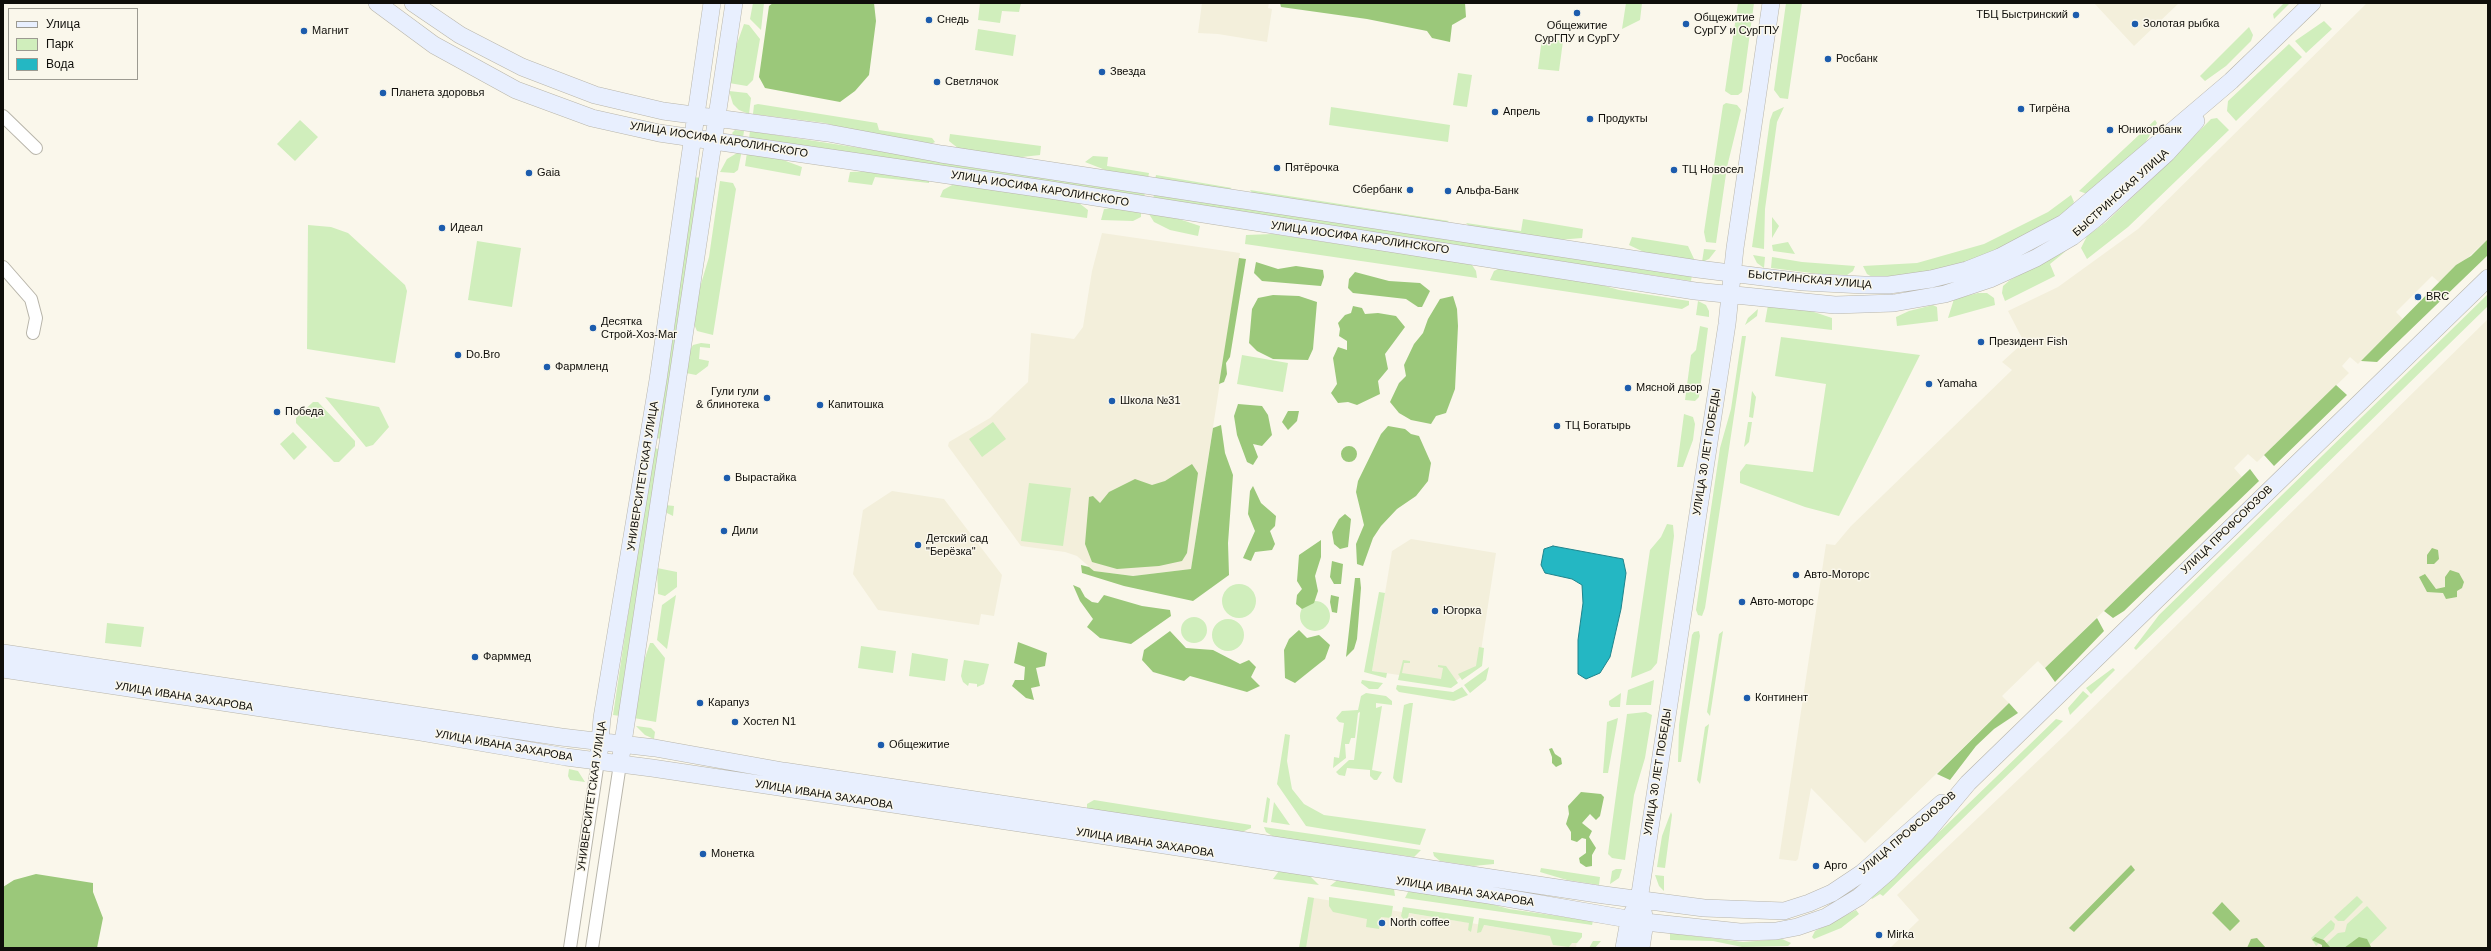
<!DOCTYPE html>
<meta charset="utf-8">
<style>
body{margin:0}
#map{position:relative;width:2491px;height:951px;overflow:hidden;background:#faf7eb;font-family:Helvetica,sans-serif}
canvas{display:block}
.frame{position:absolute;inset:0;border:4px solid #0f0e0a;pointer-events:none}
.legend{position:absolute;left:8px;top:8px;width:130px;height:72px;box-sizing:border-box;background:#faf7eb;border:1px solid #9c9a91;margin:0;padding:5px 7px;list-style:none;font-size:12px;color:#0f0e0a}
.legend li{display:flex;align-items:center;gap:8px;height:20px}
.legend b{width:20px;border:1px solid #9c9a91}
</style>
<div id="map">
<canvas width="2491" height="951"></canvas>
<div class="frame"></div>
<ul class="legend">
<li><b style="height:5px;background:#e8effe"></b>Улица</li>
<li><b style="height:11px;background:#d0eebc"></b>Парк</li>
<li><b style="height:11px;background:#24b7c3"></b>Вода</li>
</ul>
</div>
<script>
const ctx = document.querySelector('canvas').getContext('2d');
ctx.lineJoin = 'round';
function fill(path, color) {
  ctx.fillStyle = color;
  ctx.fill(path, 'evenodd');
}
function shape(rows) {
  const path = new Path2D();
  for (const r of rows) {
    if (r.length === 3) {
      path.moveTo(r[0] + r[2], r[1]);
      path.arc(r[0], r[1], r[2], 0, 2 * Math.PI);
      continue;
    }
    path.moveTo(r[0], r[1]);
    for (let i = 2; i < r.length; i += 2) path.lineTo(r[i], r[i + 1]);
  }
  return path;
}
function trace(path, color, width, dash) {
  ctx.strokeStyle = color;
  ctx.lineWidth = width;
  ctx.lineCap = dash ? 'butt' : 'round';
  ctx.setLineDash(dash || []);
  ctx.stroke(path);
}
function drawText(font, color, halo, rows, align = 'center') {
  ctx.font = font + ' Helvetica,sans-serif';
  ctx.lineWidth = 3;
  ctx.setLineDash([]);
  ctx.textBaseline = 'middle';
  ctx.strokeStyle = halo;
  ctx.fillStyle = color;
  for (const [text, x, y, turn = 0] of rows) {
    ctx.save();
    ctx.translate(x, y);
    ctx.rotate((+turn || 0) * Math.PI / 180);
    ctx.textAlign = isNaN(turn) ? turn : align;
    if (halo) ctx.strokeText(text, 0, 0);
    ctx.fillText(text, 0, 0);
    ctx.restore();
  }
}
fill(shape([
 [1202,3,1269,3,1268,8,1272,9,1267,42,1218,34,1198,33],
 [2094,3,2179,3,2134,46],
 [2367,3,2488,3,2488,239,2440,283,2432,276,2396,312,2403,319,2358,364,2350,357,2342,366,2349,373,2257,462,2248,454,2234,468,2242,477,2045,668,2038,661,2002,696,2009,703,1865,843,1811,788,1798,859,1796,861,1779,859,1826,544,1835,545,1851,526,2012,370,2002,362,2024,342,2008,311,2058,287,2138,229],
 [1102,233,1240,253,1191,569,1133,576,1094,571,1077,556,1065,552,1021,546,948,446,949,442,990,418,1028,382,1031,333,1074,339,1083,327,1092,271],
 [2488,319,2488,948,1890,948,1919,920,1897,895,2065,735],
 [892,491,944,499,1002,575,994,616,981,614,979,625,878,610,853,574,863,510],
 [1411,539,1496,553,1479,664,1453,683,1372,671,1392,551],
 [1308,897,1577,940,1576,948,1299,948]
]), '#f3efdb');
fill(shape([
 [753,3,764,3,761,30,750,19],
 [980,3,1021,3,1019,12,1002,11,1000,23,978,20],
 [1626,3,1642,3,1640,20,1622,29],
 [1738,3,1754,3,1742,92,1738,95,1731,95,1725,91],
 [1786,3,1802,3,1788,99,1780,98,1774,90],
 [2284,3,2290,3,2274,19,2273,14],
 [2324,21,2332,29,2306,53,2295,41],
 [744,24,749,25,760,39,753,80,747,86,729,83,734,52],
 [2249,27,2253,35,2251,41,2226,66,2205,81,2200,76],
 [978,29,1016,35,1013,56,975,50],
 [1542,38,1563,41,1559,71,1538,69],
 [2289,44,2302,57,2236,121,2227,111,2228,101],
 [1458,73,1472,75,1467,107,1453,105],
 [729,91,747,93,751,98,749,114,739,110,733,104],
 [1726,103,1737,105,1741,110,1727,167,1716,243,1706,242,1704,232,1723,105],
 [758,104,877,123,879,130,932,138,935,142,931,144,876,137,825,123,753,114,754,105],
 [1331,107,1450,125,1448,142,1329,125],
 [1784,107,1777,122,1765,209,1764,249,1752,247,1770,120,1773,112],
 [2217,118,2229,130,2128,227,2087,259,2081,248,2087,236,2105,223,2157,174,2211,119],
 [300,120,318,137,295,161,277,144],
 [2155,120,2157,123,2144,145,2087,194,2079,191],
 [735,130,744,131,743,138,735,137,732,133],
 [750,131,1145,192,1144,199,749,138],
 [950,134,1041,146,1040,155,1013,158,959,149,949,141],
 [742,150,738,170,734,173,720,172,727,159],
 [747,152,775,157,802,167,800,176,745,166],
 [1093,156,1108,157,1107,166,1149,173,1148,178,1113,173,1085,162],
 [875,171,929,180,929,183,875,177,872,185,848,182,850,172],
 [1156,175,1232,188,1226,191,1155,180],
 [694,177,701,178,663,439,655,438],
 [720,181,733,183,736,189,713,335,697,331,693,322,698,294,709,257],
 [954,184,1079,203,1088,210,1087,218,940,197,943,190],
 [1250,190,1449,221,1444,224,1253,194],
 [1154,194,1692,275,1691,281,1153,200],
 [2071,195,2074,202,2070,208,2054,219,1990,254,1957,266,1923,274,1874,278,1867,274,1863,266,1917,263,1984,244,2048,212],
 [1112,208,1141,212,1141,217,1133,221,1101,220,1104,209],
 [1149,214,1173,217,1200,226,1198,236,1170,230,1154,222],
 [1772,217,1779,226,1772,238],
 [1523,219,1583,229,1582,238,1558,240,1469,226,1466,223,1521,231],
 [308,225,331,227,348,233,405,285,407,291,395,363,307,349],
 [1273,234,1464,263,1472,265,1476,271,1477,278,1245,244,1246,235],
 [1632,237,1688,246,1695,261,1646,253,1629,245],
 [477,241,521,248,512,307,468,300],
 [1788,242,1795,254,1773,251,1772,245],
 [1704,249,1716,250,1709,259,1702,262],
 [2066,251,2050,264,2055,276,2005,301,2002,293,2003,286,2010,280],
 [1753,255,1765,257,1764,268,1757,263],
 [1772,257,1802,262,1855,266,1853,271,1847,275,1820,274,1771,268],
 [1500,268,1581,279,1619,290,1689,301,1689,305,1682,309,1490,280,1494,271],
 [1978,293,1987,293,1994,298,1995,305,1948,318,1954,299],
 [2488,294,2488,306,2136,650,2134,648,2159,615],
 [1698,301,1706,305,1709,311,1709,317,1696,315],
 [1768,305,1805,309,1832,318,1832,330,1765,322],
 [1933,305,1937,307,1938,321,1897,326,1896,317,1909,311],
 [1758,309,1757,316,1745,325,1748,318],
 [1700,326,1708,328,1699,397,1695,401,1685,400,1691,355,1696,350],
 [1742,336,1746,336,1705,608,1702,616,1698,615,1696,610,1720,448,1731,409],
 [1781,337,1920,355,1839,516,1805,507,1740,483,1740,472,1746,464,1813,472,1826,384,1775,376],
 [701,343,710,344,710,348,700,347,699,359,709,361,708,366,696,375,686,373,689,352,693,345],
 [1242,355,1288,363,1283,392,1237,384],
 [1752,391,1756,397,1753,418,1749,417],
 [325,397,379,407,389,427,373,445,366,447],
 [313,402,318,402,355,441,355,446,339,462,334,462,296,423,296,418],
 [1684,414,1693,417,1695,424,1693,440,1683,467,1677,467],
 [993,422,1006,439,982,457,969,439],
 [1748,422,1752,422,1749,442,1744,447],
 [293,432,307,447,294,460,280,444],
 [653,448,660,449,620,716,613,715],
 [1029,483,1071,488,1063,546,1021,541],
 [665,505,674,506,673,516,667,513],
 [1667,524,1673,525,1674,536,1657,663,1651,670,1631,678,1650,550,1661,537],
 [657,568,677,572,677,587,665,596,658,594],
 [1239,601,17],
 [1379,592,1385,593,1372,671,1387,673,1386,678,1364,672],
 [676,595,667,649,657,640,662,605],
 [1315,616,15],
 [1194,630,13],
 [1228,635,16],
 [107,623,144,627,141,647,105,643],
 [1699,631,1700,636,1681,762,1678,762,1679,725,1692,635,1694,632],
 [1723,631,1716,677,1710,716,1707,712,1719,634],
 [650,643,653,643,665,658,656,722,634,718,641,670],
 [861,646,896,651,893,673,858,668],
 [1479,647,1484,648,1482,666,1462,680,1458,674,1476,666],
 [912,653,948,659,945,681,909,676],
 [964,660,989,664,984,684,977,687,977,684,969,683,968,686,963,682,961,676],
 [1403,660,1410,661,1410,663,1404,663,1402,673,1441,679,1443,668,1438,667,1438,665,1446,666,1458,683,1451,688,1398,680],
 [1489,667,1486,680,1470,693,1464,685],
 [2113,668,2115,670,2091,694,2086,688],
 [1362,680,1383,683,1378,689,1369,689,1361,683],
 [1654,680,1651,705,1626,705,1628,690],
 [1397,685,1453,692,1462,687,1468,695,1454,701,1399,692,1396,689],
 [2083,691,2089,696,2070,715,2068,708],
 [1366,693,1386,696,1392,701,1392,705,1376,703,1376,708,1382,706,1372,770,1382,772,1377,780,1374,780,1370,776,1370,770,1347,768,1345,776,1339,775,1336,772,1349,760,1354,760,1360,712,1358,713,1355,738,1351,738,1349,744,1345,744,1346,758,1333,768,1334,757,1339,758,1344,723,1339,722,1336,718,1342,711,1358,710,1361,696],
 [1621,693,1620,707,1611,707,1609,705,1609,701],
 [1410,703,1413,703,1402,783,1396,782,1393,778,1404,705],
 [1646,712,1652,715,1645,758,1634,795,1625,860,1612,858,1608,854,1627,714],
 [1618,718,1608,773,1603,773,1607,722],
 [2056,719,2063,721,1883,896,1880,894,1872,899,1871,898],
 [1709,724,1701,779,1700,784,1697,780,1705,727],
 [636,726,651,728,655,732,654,739,645,735],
 [1285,734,1290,735,1287,761,1292,789,1304,804,1324,815,1426,829,1420,845,1306,826,1277,784],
 [569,769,578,771,585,782,570,780,568,776],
 [1267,797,1270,799,1267,823,1263,822],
 [1094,800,1251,825,1251,828,1242,832,1087,809,1087,804],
 [1274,802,1290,825,1271,822],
 [1671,812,1672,815,1665,868,1657,867,1662,836],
 [1264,827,1421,850,1414,857,1274,837,1266,832],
 [1433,852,1494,860,1494,864,1473,866,1440,861,1434,856],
 [1541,868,1600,877,1599,885,1567,880,1540,872],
 [1616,869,1622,869,1619,878,1610,884,1612,871],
 [1279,871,1309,875,1319,885,1273,879],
 [1655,875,1664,876,1664,891,1659,886],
 [1340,878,1394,889,1395,896,1330,886],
 [1413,890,1469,898,1509,909,1593,921,1592,925,1405,898,1408,892],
 [2357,896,2363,902,2344,921,2338,921,2334,917],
 [1308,897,1314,898,1306,948,1299,948],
 [1329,897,1393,906,1391,918,1381,917,1379,929,1366,927,1367,919,1333,912,1329,906],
 [2367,906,2387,928,2366,948,2321,948,2338,933,2345,932,2347,924],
 [1403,907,1474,917,1471,932,1468,930,1469,923,1409,913,1407,922,1405,921,1401,916],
 [1856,910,1859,914,1841,928,1814,939,1812,937,1815,931],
 [1479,918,1582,933,1582,937,1577,943,1572,943,1569,947,1553,945,1550,936,1484,925,1481,932,1477,933],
 [2331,920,2335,924,2334,929,2316,946,2311,938],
 [1670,933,1743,942,1782,939,1791,943,1788,946,1742,947,1713,941,1670,940],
 [1593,941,1601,941,1595,948,1589,948]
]), '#d0eebc');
fill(shape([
 [773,3,874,3,876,21,869,75,855,91,840,102,765,88,759,77,769,6],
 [1280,3,1465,3,1466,17,1452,25,1450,42,1432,38,1427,31,1367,19,1281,7],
 [2488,239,2488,255,2377,362,2361,361,2456,265,2471,256],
 [1239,258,1246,259,1230,357,1226,363,1227,374,1224,382,1219,384],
 [1256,262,1278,269,1296,266,1323,270,1324,277,1321,286,1262,281,1254,273],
 [1355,272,1389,281,1420,283,1430,291,1422,307,1418,307,1406,299,1353,293,1348,288,1349,279],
 [1273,295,1299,296,1317,302,1313,349,1308,360,1273,359,1257,351,1249,343,1252,309,1258,298],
 [1453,296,1457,309,1458,326,1455,389,1446,413,1436,416,1431,424,1411,420,1399,413,1390,402,1399,383,1406,376,1404,365,1414,344,1423,333,1428,319,1440,299],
 [1353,306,1362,308,1365,314,1378,313,1396,316,1405,327,1385,354,1388,369,1378,381,1380,394,1357,405,1348,402,1338,403,1331,393,1337,384,1333,358,1338,347,1347,350,1347,341,1339,336,1340,329,1338,323,1345,315,1351,313],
 [2336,385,2347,395,2274,466,2264,455],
 [1238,404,1262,406,1268,415,1272,435,1262,446,1253,444,1258,457,1253,465,1247,462,1237,435,1234,416],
 [1288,411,1299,411,1297,421,1288,430,1282,422],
 [1221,425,1225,453,1233,475,1228,543,1229,575,1193,601,1124,586,1082,573,1081,565,1089,567,1094,571,1133,576,1191,569,1213,428],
 [1388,426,1405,429,1411,434,1419,436,1431,463,1428,481,1416,496,1397,509,1381,526,1373,538,1363,566,1357,564,1356,544,1364,525,1356,492,1358,481,1381,434],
 [1349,454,8],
 [1192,464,1198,473,1187,553,1182,561,1159,566,1117,569,1092,562,1085,544,1089,497,1093,496,1100,503,1109,492,1135,479,1152,485,1165,481],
 [2250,469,2259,481,2124,611,2113,618,2104,611],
 [1253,486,1261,503,1276,516,1275,526,1270,531,1275,544,1272,550,1255,552,1251,561,1243,558,1255,531,1248,514,1250,491],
 [1345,514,1351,519,1348,547,1340,549,1334,544,1332,532,1339,519],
 [1321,540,1321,557,1315,576,1318,591,1314,603,1302,609,1296,604,1297,595,1302,589,1297,581,1299,555],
 [2432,548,2438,550,2439,559,2434,564,2427,564,2427,555],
 [1332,561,1343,564,1341,584,1334,584,1330,577],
 [2450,570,2459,573,2464,582,2462,588,2457,591,2457,597,2446,599,2443,593,2427,592,2419,577,2425,574,2436,589,2445,587,2445,577],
 [1355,578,1360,578,1361,588,1357,639,1354,649,1346,657],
 [1073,585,1080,588,1085,597,1092,602,1098,603,1104,595,1142,606,1170,610,1171,616,1131,644,1100,638,1087,627,1093,619,1080,601],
 [1331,595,1339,597,1337,613,1332,612,1330,602],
 [2097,618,2104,631,2055,682,2045,668],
 [1299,630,1307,638,1319,635,1330,645,1325,659,1295,683,1285,678,1284,650,1289,639],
 [1170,631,1186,648,1213,650,1240,664,1249,660,1256,667,1251,677,1260,686,1247,692,1190,676,1184,681,1153,672,1142,660,1144,650],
 [1018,642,1047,653,1045,666,1036,668,1040,686,1031,688,1034,700,1026,698,1012,686,1015,680,1024,680,1025,667,1014,663],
 [2009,703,2018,713,1994,729,1976,746,1950,780,1937,774],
 [1552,748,1555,754,1561,758,1562,764,1556,767,1552,763,1552,757,1549,749],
 [1581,792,1601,794,1604,797,1600,816,1596,820,1590,814,1582,823,1592,831,1589,837,1596,848,1592,855,1592,866,1586,867,1580,863,1579,858,1586,853,1586,839,1582,838,1577,842,1571,840,1571,832,1566,824,1569,814,1568,806],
 [2131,865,2135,870,2074,932,2069,928],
 [36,874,93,883,93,892,103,918,97,948,3,948,3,887,14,880],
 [2222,902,2240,921,2230,931,2212,913],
 [2315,937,2324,940,2330,947,2322,948,2322,945,2312,940],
 [2359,937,2367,939,2371,947,2344,948],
 [2257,938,2266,948,2247,948,2251,939]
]), '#9bc87a');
const water = shape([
 [1553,546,1623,559,1626,573,1621,609,1610,657,1600,673,1586,679,1578,674,1578,640,1583,603,1582,585,1572,579,1545,573,1541,565,1544,549,1553,546]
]);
fill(water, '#24b7c3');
trace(water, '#1e848c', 1);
const minor = shape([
 [3,116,36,148],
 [3,267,31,299,36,318,33,333],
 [570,948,598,761],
 [592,948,620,764]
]);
const secondary = shape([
 [377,3,434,45,516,90,592,118,659,133,1044,189,1695,291,1835,305,1894,303,1945,294,1990,279,2036,258,2072,237,2096,218,2167,153,2196,121],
 [413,3,460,35,522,67,595,95,663,111,828,133,941,154,1698,269,1803,282,1864,285,1889,285,1931,279,1967,270,2000,257,2064,223,2231,81,2312,3],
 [3,653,561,737,655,748,783,771,1008,805,1604,895,1704,908,1784,911,1809,903,1832,893,1862,873,1942,803],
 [3,669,421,732,566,757,652,768,1080,832,1489,895,1645,922,1740,932,1776,931,1797,927,1826,917,1859,897,1888,872,1927,832,1968,783,2488,278],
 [599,753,602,718,658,380,712,3],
 [621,756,734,3],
 [1624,948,1629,920,1639,900,1727,324,1735,248,1771,3],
 [1641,948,1645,922,1643,911]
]);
trace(minor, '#b8b5aa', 14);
trace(secondary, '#b8b5aa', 18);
trace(minor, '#fff', 12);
trace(secondary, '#e8effe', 17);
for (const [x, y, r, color] of [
 [1577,13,4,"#1c5cad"],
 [2076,15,4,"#1c5cad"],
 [929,20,4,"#1c5cad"],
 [1686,24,4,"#1c5cad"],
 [2135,24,4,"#1c5cad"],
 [304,31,4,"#1c5cad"],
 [1828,59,4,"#1c5cad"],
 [1102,72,4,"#1c5cad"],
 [937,82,4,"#1c5cad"],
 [383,93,4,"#1c5cad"],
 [2021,109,4,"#1c5cad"],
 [1495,112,4,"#1c5cad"],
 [1590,119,4,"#1c5cad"],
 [2110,130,4,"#1c5cad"],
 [1277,168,4,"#1c5cad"],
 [1674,170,4,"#1c5cad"],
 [529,173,4,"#1c5cad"],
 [1410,190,4,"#1c5cad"],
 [1448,191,4,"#1c5cad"],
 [442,228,4,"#1c5cad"],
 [2418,297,4,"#1c5cad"],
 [593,328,4,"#1c5cad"],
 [1981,342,4,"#1c5cad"],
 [458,355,4,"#1c5cad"],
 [547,367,4,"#1c5cad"],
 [1929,384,4,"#1c5cad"],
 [1628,388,4,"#1c5cad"],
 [767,398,4,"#1c5cad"],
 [1112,401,4,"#1c5cad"],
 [820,405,4,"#1c5cad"],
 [277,412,4,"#1c5cad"],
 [1557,426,4,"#1c5cad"],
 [727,478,4,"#1c5cad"],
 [724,531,4,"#1c5cad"],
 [918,545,4,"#1c5cad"],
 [1796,575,4,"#1c5cad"],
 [1742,602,4,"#1c5cad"],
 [1435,611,4,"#1c5cad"],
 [475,657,4,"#1c5cad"],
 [1747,698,4,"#1c5cad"],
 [700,703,4,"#1c5cad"],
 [735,722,4,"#1c5cad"],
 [881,745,4,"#1c5cad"],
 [703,854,4,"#1c5cad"],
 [1816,866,4,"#1c5cad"],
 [1382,923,4,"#1c5cad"],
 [1879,935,4,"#1c5cad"]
]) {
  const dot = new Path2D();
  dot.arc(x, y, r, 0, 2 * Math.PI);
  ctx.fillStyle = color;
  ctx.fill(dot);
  trace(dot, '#faf7eb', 1.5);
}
drawText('11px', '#0f0e0a', '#faf7eb', [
 ["ТБЦ Быстринский",2068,15,"right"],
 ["Общежитие",1694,18],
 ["СурГУ и СурГПУ",1694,31],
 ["Снедь",937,20],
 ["Золотая рыбка",2143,24],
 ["Общежитие",1577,26,"center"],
 ["СурГПУ и СурГУ",1577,39,"center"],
 ["Магнит",312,31],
 ["Росбанк",1836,59],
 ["Звезда",1110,72],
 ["Светлячок",945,82],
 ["Планета здоровья",391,93],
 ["Тигрёна",2029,109],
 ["Апрель",1503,112],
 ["Продукты",1598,119],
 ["Юникорбанк",2118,130],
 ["Пятёрочка",1285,168],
 ["ТЦ Новосел",1682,170],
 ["Gaia",537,173],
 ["Сбербанк",1402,190,"right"],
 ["Альфа-Банк",1456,191],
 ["Идеал",450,228],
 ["BRC",2426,297],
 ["Десятка",601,322],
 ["Строй-Хоз-Маг",601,335],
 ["Президент Fish",1989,342],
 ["Do.Bro",466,355],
 ["Фармленд",555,367],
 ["Yamaha",1937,384],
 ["Мясной двор",1636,388],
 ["Гули гули",759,392,"right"],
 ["& блинотека",759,405,"right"],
 ["Школа №31",1120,401],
 ["Капитошка",828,405],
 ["Победа",285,412],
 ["ТЦ Богатырь",1565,426],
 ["Вырастайка",735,478],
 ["Дили",732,531],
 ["Детский сад",926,539],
 ["\"Берёзка\"",926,552],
 ["Авто-Моторс",1804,575],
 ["Авто-моторс",1750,602],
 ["Югорка",1443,611],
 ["Фарммед",483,657],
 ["Континент",1755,698],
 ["Карапуз",708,703],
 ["Хостел N1",743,722],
 ["Общежитие",889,745],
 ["Монетка",711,854],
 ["Арго",1824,866],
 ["North coffee",1390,923],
 ["Mirka",1887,935]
], 'left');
drawText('11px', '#0f0e0a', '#faf7eb', [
 ["УЛИЦА ИОСИФА КАРОЛИНСКОГО",719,140,9],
 ["УЛИЦА ИОСИФА КАРОЛИНСКОГО",1040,189,9],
 ["БЫСТРИНСКАЯ УЛИЦА",2121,193,-42],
 ["УЛИЦА ИОСИФА КАРОЛИНСКОГО",1360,238,8],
 ["БЫСТРИНСКАЯ УЛИЦА",1810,280,5],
 ["УЛИЦА 30 ЛЕТ ПОБЕДЫ",1707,452,-81],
 ["УНИВЕРСИТЕТСКАЯ УЛИЦА",643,476,-81],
 ["УЛИЦА ПРОФСОЮЗОВ",2227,530,-44],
 ["УЛИЦА ИВАНА ЗАХАРОВА",184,697,9],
 ["УЛИЦА ИВАНА ЗАХАРОВА",504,746,10],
 ["УЛИЦА 30 ЛЕТ ПОБЕДЫ",1658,772,-81],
 ["УЛИЦА ИВАНА ЗАХАРОВА",824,795,9],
 ["УНИВЕРСИТЕТСКАЯ УЛИЦА",592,796,-82],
 ["УЛИЦА ПРОФСОЮЗОВ",1908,833,-40],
 ["УЛИЦА ИВАНА ЗАХАРОВА",1145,843,9],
 ["УЛИЦА ИВАНА ЗАХАРОВА",1465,892,9]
]);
</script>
